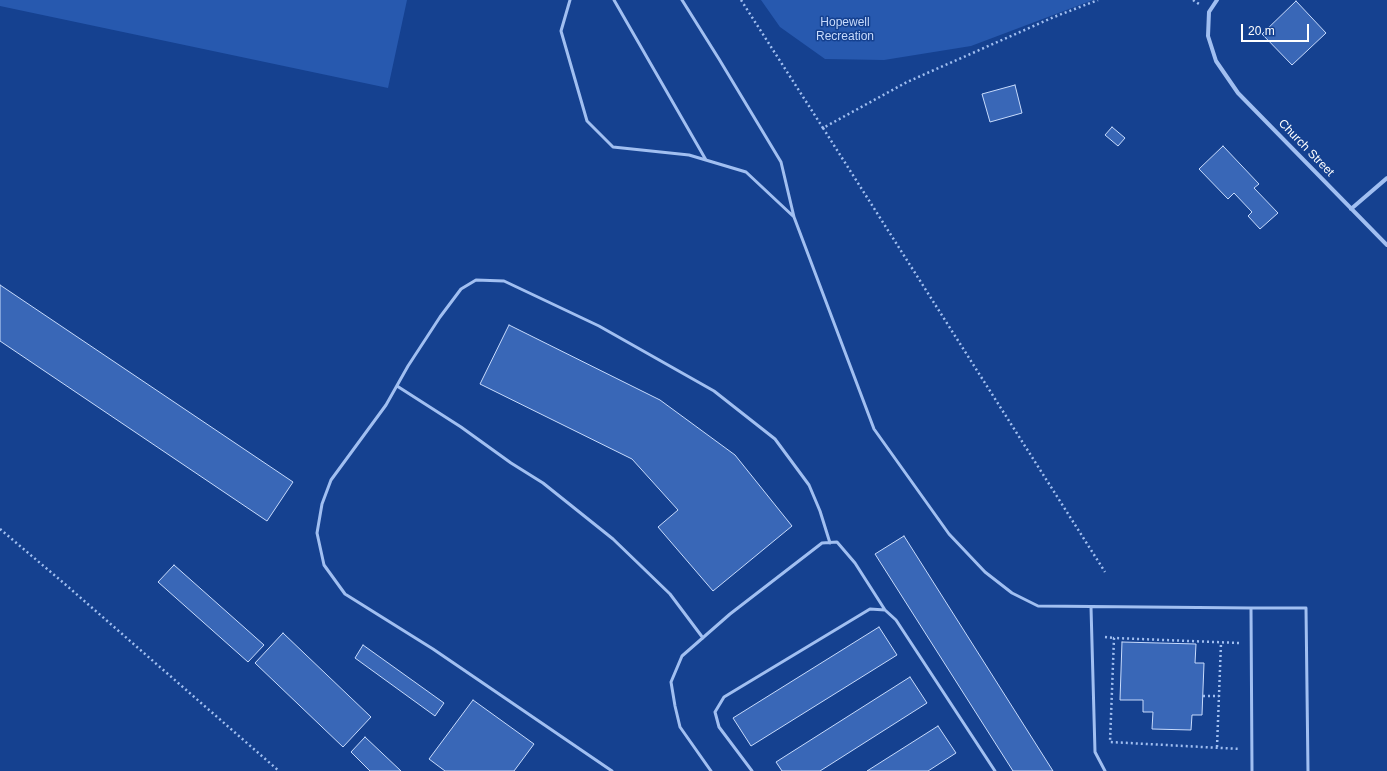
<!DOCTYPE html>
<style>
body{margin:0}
#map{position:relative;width:1387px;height:771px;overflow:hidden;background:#154190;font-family:Helvetica,sans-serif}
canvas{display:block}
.scale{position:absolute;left:1241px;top:24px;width:68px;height:18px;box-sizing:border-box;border:2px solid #fff;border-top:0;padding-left:5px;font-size:12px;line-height:14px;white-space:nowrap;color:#fff;-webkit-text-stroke:3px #154190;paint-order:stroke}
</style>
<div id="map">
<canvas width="1387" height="771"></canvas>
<div class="scale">20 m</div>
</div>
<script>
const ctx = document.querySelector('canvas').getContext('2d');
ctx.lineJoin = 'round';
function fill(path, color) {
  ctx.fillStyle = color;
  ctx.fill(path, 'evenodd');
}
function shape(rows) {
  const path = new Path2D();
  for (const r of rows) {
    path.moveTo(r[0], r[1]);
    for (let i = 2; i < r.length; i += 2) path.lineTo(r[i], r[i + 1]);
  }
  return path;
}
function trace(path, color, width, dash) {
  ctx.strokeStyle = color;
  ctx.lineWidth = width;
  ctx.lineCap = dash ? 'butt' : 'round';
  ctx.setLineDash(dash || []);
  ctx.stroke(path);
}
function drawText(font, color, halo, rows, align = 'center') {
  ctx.font = font + ' Helvetica,sans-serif';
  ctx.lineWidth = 3;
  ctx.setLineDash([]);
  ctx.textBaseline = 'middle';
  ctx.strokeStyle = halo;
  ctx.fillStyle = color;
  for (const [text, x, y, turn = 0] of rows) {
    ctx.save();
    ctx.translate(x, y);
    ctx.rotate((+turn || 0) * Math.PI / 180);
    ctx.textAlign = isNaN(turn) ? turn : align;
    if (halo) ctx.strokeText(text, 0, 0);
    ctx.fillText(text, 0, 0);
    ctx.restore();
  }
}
fill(shape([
 [0,0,407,0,388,88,0,6],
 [761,0,1093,0,971,46,884,60,825,59,780,27]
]), '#2759af');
const building = shape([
 [1296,1,1326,33,1292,65,1262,34,1296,1],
 [1015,85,1022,113,990,122,982,94,1015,85],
 [1112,127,1125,138,1118,146,1105,135,1112,127],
 [1223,146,1259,184,1254,188,1278,213,1260,229,1248,216,1252,212,1234,193,1228,199,1199,169,1223,146],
 [0,285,293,482,267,521,0,341,0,285],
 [509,325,660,400,735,455,792,526,713,591,658,527,678,510,632,459,480,384,509,325],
 [904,536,1053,771,1013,771,875,554,904,536],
 [174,565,264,645,248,662,158,582,174,565],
 [879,627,897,655,751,746,733,718,879,627],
 [283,633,371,717,343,747,255,663,283,633],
 [1122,642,1196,644,1195,663,1204,663,1202,715,1192,715,1191,730,1152,729,1153,712,1143,712,1143,700,1120,700,1122,642],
 [363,645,444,703,435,716,355,658,363,645],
 [910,677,927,703,820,771,782,771,776,762,910,677],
 [473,700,534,744,514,771,445,771,429,759,473,700],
 [938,726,956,753,928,771,867,771,938,726],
 [365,737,401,771,370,771,351,752,365,737]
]);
fill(building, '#3967b7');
trace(building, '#c8dbfc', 1);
trace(shape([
 [741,0,823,128,907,82,1054,17,1098,0],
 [1193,0,1199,4],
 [823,128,1105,572],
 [0,529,66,585,279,771],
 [1105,637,1114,638],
 [1239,643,1114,638,1110,742,1240,749],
 [1203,696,1219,696],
 [1217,747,1221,643]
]), '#a1bff1', 2.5, [2, 3]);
trace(shape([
 [570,0,561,31,587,121,613,147,689,155,746,172,794,217],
 [614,0,706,160],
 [682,0,719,59,781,162,794,217,874,429,949,534,985,572,1012,593,1038,606,1251,608,1306,608,1308,771],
 [397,386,461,427,511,463,543,483,613,539,670,594,703,638],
 [1091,607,1095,752,1105,771],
 [1251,608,1252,771],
 [612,771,433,649,345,594,324,565,317,533,322,504,331,480,386,405,408,366,440,317,461,289,476,280,504,281,599,326,714,391,775,439,809,485,820,511,830,543],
 [711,771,680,727,675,706,671,682,682,656,730,614,822,543,837,542,855,563,885,610],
 [752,771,719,727,715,712,724,697,870,609,885,610,896,620,995,771]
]), '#a1bff1', 3);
trace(shape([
 [1217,0,1209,12,1208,36,1216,61,1238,93,1387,245],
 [1351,209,1387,178]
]), '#a1bff1', 4);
drawText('12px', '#c8dbfc', '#154190', [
 ["Hopewell",845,23],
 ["Recreation",845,37]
]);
drawText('12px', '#fff', '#154190', [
 ["Church Street",1306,148,46]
]);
</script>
